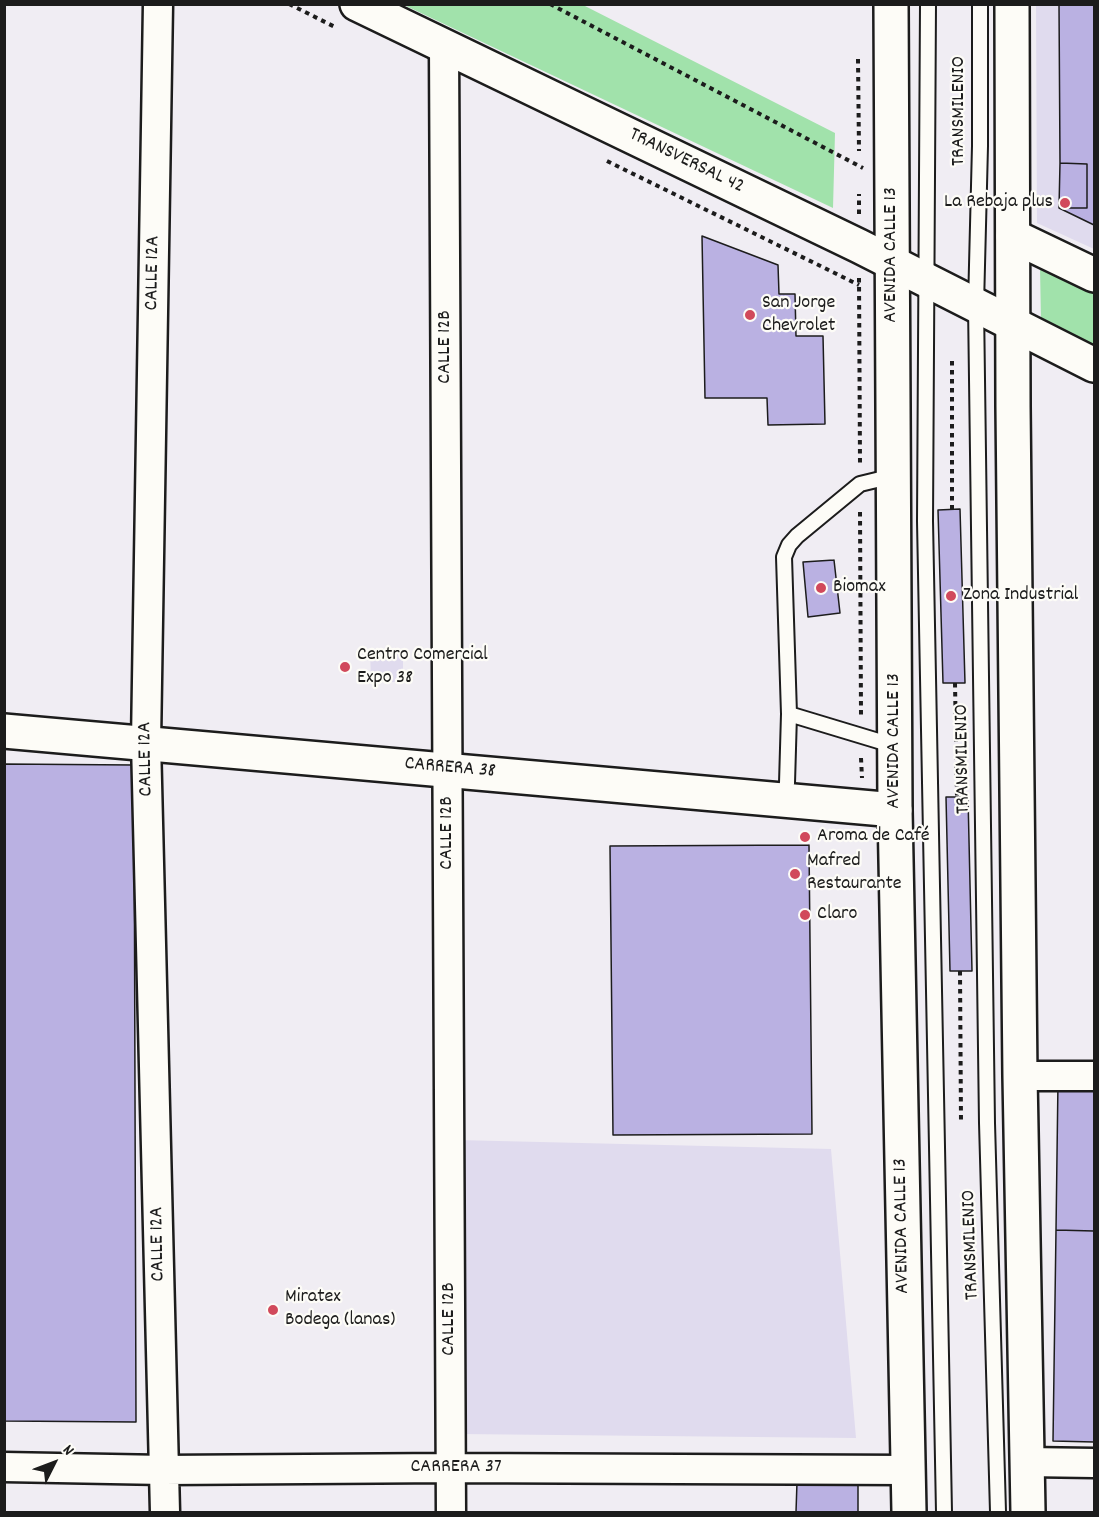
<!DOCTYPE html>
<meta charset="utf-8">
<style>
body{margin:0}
#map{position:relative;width:1099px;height:1517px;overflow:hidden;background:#f0edf3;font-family:Dekko,sans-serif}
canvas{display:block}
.frame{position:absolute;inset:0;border:6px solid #1c1c1c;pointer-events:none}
.north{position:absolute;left:24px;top:1433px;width:60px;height:60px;-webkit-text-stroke:4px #fdfcf7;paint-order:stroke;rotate:48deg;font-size:16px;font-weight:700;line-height:24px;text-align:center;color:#1c1c1c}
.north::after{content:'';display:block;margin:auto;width:21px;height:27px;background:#1c1c1c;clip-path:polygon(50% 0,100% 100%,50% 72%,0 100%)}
</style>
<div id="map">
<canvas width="1099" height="1517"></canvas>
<div class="frame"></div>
<div class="north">N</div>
</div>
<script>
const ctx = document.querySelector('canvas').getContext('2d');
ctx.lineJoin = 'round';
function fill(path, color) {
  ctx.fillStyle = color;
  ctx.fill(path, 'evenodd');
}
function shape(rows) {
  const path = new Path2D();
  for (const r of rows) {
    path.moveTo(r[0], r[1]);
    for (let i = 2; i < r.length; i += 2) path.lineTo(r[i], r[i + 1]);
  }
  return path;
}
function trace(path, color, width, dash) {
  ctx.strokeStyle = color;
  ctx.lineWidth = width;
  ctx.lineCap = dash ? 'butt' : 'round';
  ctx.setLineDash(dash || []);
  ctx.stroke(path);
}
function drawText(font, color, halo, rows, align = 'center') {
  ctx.font = font + ' Dekko,sans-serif';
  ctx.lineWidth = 4.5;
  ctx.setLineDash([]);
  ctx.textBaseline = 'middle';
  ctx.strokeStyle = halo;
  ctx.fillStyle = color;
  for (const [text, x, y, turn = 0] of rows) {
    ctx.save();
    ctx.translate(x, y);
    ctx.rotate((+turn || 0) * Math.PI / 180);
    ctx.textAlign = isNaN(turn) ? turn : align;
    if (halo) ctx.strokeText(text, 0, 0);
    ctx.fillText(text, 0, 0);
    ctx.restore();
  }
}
fill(shape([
 [1036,5,1094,5,1094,249,1037,223],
 [370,648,403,649,403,682,371,682],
 [457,1140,831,1149,856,1438,458,1434]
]), '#e0dbee');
fill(shape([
 [404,5,583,5,835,133,833,208],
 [1040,267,1094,294,1094,348,1041,322]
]), '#a1e2ab');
const building = shape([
 [1059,4,1094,4,1094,225,1059,208,1087,208,1087,164,1060,163,1059,4],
 [1060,163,1087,164,1087,208,1059,208,1060,163],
 [702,236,778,265,779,294,795,294,796,336,823,336,825,424,768,425,767,398,705,398,702,236],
 [960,509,965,683,943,683,938,510,960,509],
 [834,560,840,613,808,617,803,562,834,560],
 [4,764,134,765,136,1422,4,1421,4,764],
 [946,797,968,797,972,971,950,971,946,797],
 [809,845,812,1134,613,1135,610,846,809,845],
 [1058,1081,1094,1082,1094,1231,1056,1230,1058,1081],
 [1056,1230,1094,1231,1094,1442,1053,1441,1056,1230],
 [797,1482,858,1485,858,1512,796,1512,797,1482]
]);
fill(building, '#bab1e2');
trace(building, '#1c1c1c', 1.5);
const lane = shape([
 [928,4,925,521,944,1512],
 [980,4,980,146,976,305,987,1123,998,1512],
 [893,476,860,484,797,536,789,545,784,557,789,714,895,746],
 [783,800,787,783,789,714]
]);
const street = shape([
 [158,4,146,742,165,1512],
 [444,46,451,1512],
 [1020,1076,1094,1076],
 [1027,1462,1094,1463],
 [4,1467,164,1470,450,1468,908,1470]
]);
const secondary = shape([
 [357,4,859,246,1094,365],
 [1013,236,1094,275],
 [4,731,895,810]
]);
const primary = shape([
 [891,4,895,810,909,1512],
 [1012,4,1013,406,1020,1076,1028,1512]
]);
trace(lane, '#1c1c1c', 18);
trace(street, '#1c1c1c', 33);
trace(secondary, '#1c1c1c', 38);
trace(primary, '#1c1c1c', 38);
trace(shape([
 [289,4,337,28],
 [550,4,863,168],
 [858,59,859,151],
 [607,161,859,285],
 [859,214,859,194],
 [859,278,860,463],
 [952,361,952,509],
 [860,512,861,715],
 [955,683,957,797],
 [861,758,862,778],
 [960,971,961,1122]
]), '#1c1c1c', 4, [4.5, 4.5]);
trace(lane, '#fdfcf7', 14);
trace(street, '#fdfcf7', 28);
trace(secondary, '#fdfcf7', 33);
trace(primary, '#fdfcf7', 33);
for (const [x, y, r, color] of [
 [1065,203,6,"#d1495b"],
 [750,315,6,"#d1495b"],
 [821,588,6,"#d1495b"],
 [951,596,6,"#d1495b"],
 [345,667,6,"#d1495b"],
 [805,837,6,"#d1495b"],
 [795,874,6,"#d1495b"],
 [805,915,6,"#d1495b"],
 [273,1310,6,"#d1495b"]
]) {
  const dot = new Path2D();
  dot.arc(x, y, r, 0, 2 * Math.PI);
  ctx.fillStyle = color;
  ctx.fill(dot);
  trace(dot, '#fdfcf7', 2);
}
drawText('20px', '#1c1c1c', '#fdfcf7', [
 ["TRANSMILENIO",960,111,-90],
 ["TRANSVERSAL 42",686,162,26],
 ["AVENIDA CALLE 13",892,255,-90],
 ["CALLE 12A",154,273,-89],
 ["CALLE 12B",446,347,-90],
 ["AVENIDA CALLE 13",895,741,-90],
 ["CALLE 12A",147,759,-91],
 ["TRANSMILENIO",964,759,-91],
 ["CARRERA 38",450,769,5],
 ["CALLE 12B",448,833,-90],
 ["AVENIDA CALLE 13",903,1226,-91],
 ["CALLE 12A",159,1244,-91],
 ["TRANSMILENIO",972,1245,-92],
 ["CALLE 12B",450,1319,-90],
 ["CARRERA 37",456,1468]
]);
drawText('20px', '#1c1c1c', '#fdfcf7', [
 ["La Rebaja plus",1053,203,"right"],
 ["San Jorge",762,304],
 ["Chevrolet",762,327],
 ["Biomax",833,588],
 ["Zona Industrial",963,596],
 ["Centro Comercial",357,656],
 ["Expo 38",357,679],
 ["Aroma de Café",817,837],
 ["Mafred",807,862],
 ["Restaurante",807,885],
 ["Claro",817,915],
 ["Miratex",285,1298],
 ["Bodega (lanas)",285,1321]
], 'left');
</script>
